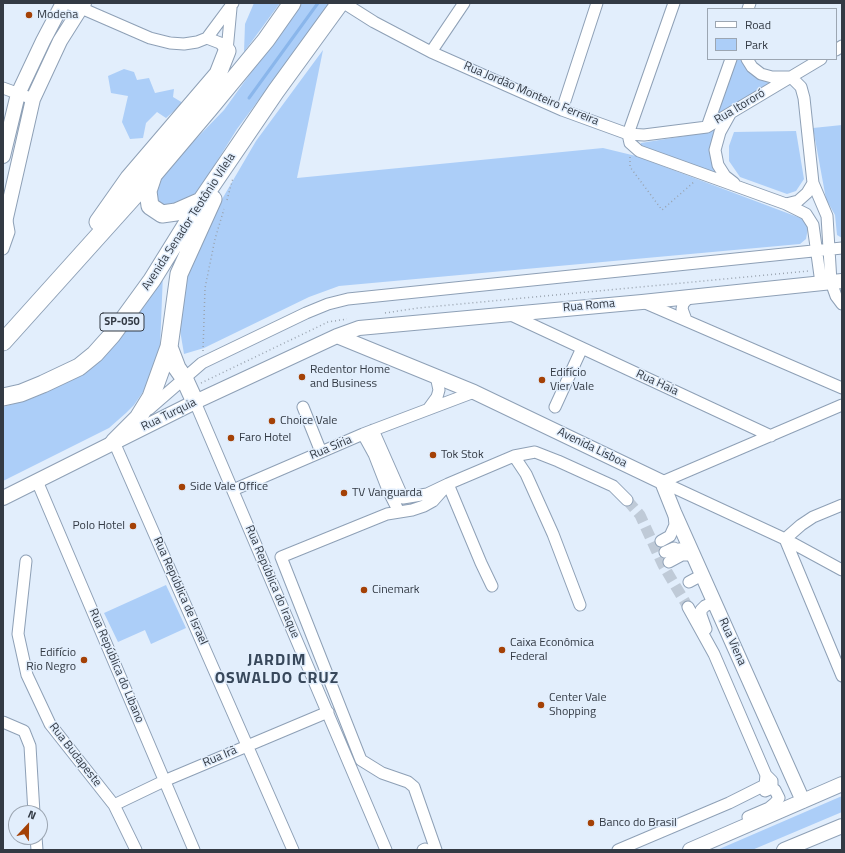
<!DOCTYPE html>
<meta charset="utf-8">
<style>
body{margin:0}
#map{position:relative;width:845px;height:853px;overflow:hidden;background:#e2eefc;font-family:"Titillium Web",sans-serif}
canvas{display:block}
.frame{position:absolute;inset:0;border:4px solid #333a44;pointer-events:none}
.legend{position:absolute;left:707px;top:8px;width:130px;height:52px;box-sizing:border-box;background:#e2eefc;border:1px solid #9ca6b2;margin:0;padding:5px 7px;list-style:none;font-size:12px;color:#333a44}
.legend li{display:flex;align-items:center;gap:8px;height:20px}
.legend b{width:20px;border:1px solid #9ca6b2}
.north{position:absolute;left:8px;top:805px;width:40px;height:40px;box-sizing:border-box;background:#e2eefc;border:1px solid #9ca6b2;border-radius:50%;rotate:22deg;font-size:11px;font-weight:700;line-height:16px;text-align:center;color:#333a44}
.north::after{content:'';display:block;margin:auto;width:14px;height:18px;background:#a44106;clip-path:polygon(50% 0,100% 100%,50% 72%,0 100%)}
</style>
<div id="map">
<canvas width="845" height="853"></canvas>
<div class="frame"></div>
<ul class="legend">
<li><b style="height:5px;background:#fff"></b>Road</li>
<li><b style="height:11px;background:#accef8"></b>Park</li>
</ul>
<div class="north">N</div>
</div>
<script>
const ctx = document.querySelector('canvas').getContext('2d');
ctx.lineJoin = 'round';
function fill(path, color) {
  ctx.fillStyle = color;
  ctx.fill(path, 'evenodd');
}
function shape(rows) {
  const path = new Path2D();
  for (const r of rows) {
    path.moveTo(r[0], r[1]);
    for (let i = 2; i < r.length; i += 2) path.lineTo(r[i], r[i + 1]);
  }
  return path;
}
function trace(path, color, width, dash) {
  ctx.strokeStyle = color;
  ctx.lineWidth = width;
  ctx.lineCap = dash ? 'butt' : 'round';
  ctx.setLineDash(dash || []);
  ctx.stroke(path);
}
function drawText(font, color, halo, rows, align = 'center') {
  ctx.font = font + ' "Titillium Web",sans-serif';
  ctx.lineWidth = 3;
  ctx.setLineDash([]);
  ctx.textBaseline = 'middle';
  ctx.strokeStyle = halo;
  ctx.fillStyle = color;
  for (const [text, x, y, turn = 0] of rows) {
    ctx.save();
    ctx.translate(x, y);
    ctx.rotate((+turn || 0) * Math.PI / 180);
    ctx.textAlign = isNaN(turn) ? turn : align;
    if (halo) ctx.strokeText(text, 0, 0);
    ctx.fillText(text, 0, 0);
    ctx.restore();
  }
}
fill(shape([
 [254,3,280,3,244,52,245,24],
 [301,3,331,3,237,129,196,195,163,210,155,204,154,193,159,177,224,110],
 [323,50,297,178,603,148,636,156,803,219,808,228,806,239,800,244,339,286,309,297,204,348,184,354,177,312,184,276,211,218,256,141],
 [736,59,741,59,748,71,760,80,770,83,716,116],
 [124,69,134,72,137,80,149,78,155,93,174,89,173,97,183,103,166,118,157,112,146,123,143,138,130,139,122,122,128,96,111,93,108,76],
 [842,125,842,238,837,235,835,215,826,199,813,128],
 [716,127,722,178,641,147,641,143,709,132],
 [796,131,804,179,796,191,787,194,740,177,729,161,729,146,734,132],
 [163,273,160,348,147,386,134,405,126,413,109,428,3,481,3,407,30,399,45,393,73,378,118,340,134,319],
 [166,585,186,628,151,644,145,630,118,642,104,613],
 [842,796,842,812,752,850,717,850]
]), '#accef8');
trace(shape([
 [249,98,318,3]
]), '#8ab6eb', 3);
trace(shape([
 [627,500,640,515,663,565,688,607]
]), '#bfcad7', 11, [11, 5.5]);
const minor = shape([
 [66,3,81,8,150,38,170,43,184,44,197,42,207,38,233,3],
 [344,3,374,22,431,52,562,110,628,134,644,135,707,127,821,59],
 [748,9,750,3],
 [207,38,220,43,227,51],
 [836,50,842,46],
 [227,51,231,8],
 [431,52,464,3],
 [747,59,752,67,761,74,772,77,791,77],
 [791,77,801,87,804,98,813,183,827,216,831,282,836,296,842,304],
 [3,88,33,99],
 [562,110,597,3],
 [730,114,720,132,715,150,718,165,725,176,734,183],
 [707,127,731,59],
 [628,134,630,143,639,151,786,204,806,214,813,225,821,283],
 [628,134,674,3],
 [786,204,798,201,807,193,813,183],
 [3,249,9,232,7,221],
 [643,302,842,388],
 [509,314,771,436],
 [686,320,682,309,683,304,690,296],
 [195,402,386,850],
 [303,407,321,452],
 [555,407,582,348],
 [429,408,437,397,439,390,436,376],
 [149,409,202,363,306,313,328,304,348,299,842,248],
 [373,430,403,498,427,494,448,484,514,456,535,452,558,461,613,486,627,500],
 [363,434,374,454,388,490,399,512],
 [114,442,293,850],
 [514,456,526,474,553,534,580,605],
 [37,481,194,850],
 [662,482,785,539,842,570],
 [662,482,842,405],
 [448,484,481,563,492,586],
 [233,490,363,434,474,392],
 [842,505,813,517,801,525,785,539,842,676],
 [661,541,670,536,675,525,674,515],
 [665,552,674,548,675,550,679,549,690,548],
 [26,561,18,634,27,675,50,724,114,805,136,850],
 [669,562,682,555,689,555],
 [689,582,702,575],
 [688,607,714,654,766,775,772,781,772,788],
 [706,629,701,615,701,610,705,606,714,602],
 [3,722,24,731,30,746,34,813],
 [114,805,164,781,328,712],
 [748,817,769,808,775,803,779,798,775,790,772,788,765,791],
 [36,837,37,850],
 [423,850,425,849],
 [436,850,414,787,408,782,382,773,361,760,281,557,387,514,412,510,424,506,433,501,448,484],
 [618,850,729,803,765,785,766,775]
]);
const major = shape([
 [3,156,18,94,43,41,63,3],
 [3,231,33,99,60,41,84,3],
 [337,336,474,392,662,482,674,512,803,801],
 [3,498,195,402,337,336,359,328,642,302,842,281],
 [690,850,842,784],
 [784,850,842,826]
]);
const highway = shape([
 [153,176,148,191,150,206,162,214,176,212,201,201],
 [98,222,129,178,218,74,227,51],
 [3,342,154,174,209,109,266,40,292,3],
 [169,347,177,368,184,378,195,402],
 [3,397,21,393,43,384,79,367,95,354,112,335,152,280,201,201,276,91,340,3],
 [114,442,138,418,151,397,169,347,179,274,213,199]
]);
trace(minor, '#8ea0b6', 13);
trace(major, '#8ea0b6', 16);
trace(highway, '#8ea0b6', 19);
trace(shape([
 [630,157,630,167,662,210,695,181],
 [227,200,233,178],
 [385,313,418,308,809,271],
 [203,351,205,288,215,239,224,209],
 [201,383,328,322,347,319]
]), '#9aa4b0', 1.5, [1, 3]);
trace(minor, '#fff', 11);
trace(major, '#fff', 14);
trace(highway, '#fff', 17);
for (const [x, y, r, color] of [
 [29,15,4,"#a44106"],
 [302,377,4,"#a44106"],
 [542,380,4,"#a44106"],
 [272,421,4,"#a44106"],
 [231,438,4,"#a44106"],
 [433,455,4,"#a44106"],
 [182,487,4,"#a44106"],
 [344,493,4,"#a44106"],
 [133,526,4,"#a44106"],
 [364,590,4,"#a44106"],
 [502,650,4,"#a44106"],
 [84,660,4,"#a44106"],
 [541,705,4,"#a44106"],
 [591,823,4,"#a44106"]
]) {
  const dot = new Path2D();
  dot.arc(x, y, r, 0, 2 * Math.PI);
  ctx.fillStyle = color;
  ctx.fill(dot);
  trace(dot, '#e2eefc', 1.5);
}
for (const [x, y, w] of [
 [122,322,44]
]) {
  const box = new Path2D();
  box.roundRect(x - w / 2, y - 9, w, 18, 3);
  ctx.fillStyle = '#e2eefc';
  ctx.fill(box);
  trace(box, '#333a44', 1);
}
drawText('bold 11px', '#333a44', null, [
 ["SP-050",122,322]
]);
drawText('12px', '#333a44', '#e2eefc', [
 ["Modena",37,15],
 ["Redentor Home",310,370],
 ["and Business",310,384],
 ["Edifício",550,373],
 ["Vier Vale",550,387],
 ["Choice Vale",280,421],
 ["Faro Hotel",239,438],
 ["Tok Stok",441,455],
 ["Side Vale Office",190,487],
 ["TV Vanguarda",352,493],
 ["Polo Hotel",125,526,"right"],
 ["Cinemark",372,590],
 ["Caixa Econômica",510,643],
 ["Federal",510,657],
 ["Edifício",76,653,"right"],
 ["Rio Negro",76,667,"right"],
 ["Center Vale",549,698],
 ["Shopping",549,712],
 ["Banco do Brasil",599,823]
], 'left');
drawText('12px', '#333a44', '#e2eefc', [
 ["Rua Jordão Monteiro Ferreira",531,94,23],
 ["Rua Itororó",740,107,-31],
 ["Avenida Senador Teotônio Vilela",189,222,-57],
 ["Rua Roma",589,306,-5],
 ["Rua Haia",657,383,25],
 ["Rua Turquia",169,415,-26],
 ["Rua Síria",331,448,-23],
 ["Avenida Lisboa",592,448,26],
 ["Rua República do Iraque",272,582,67],
 ["Rua República de Israel",180,591,66],
 ["Rua Viena",732,642,66],
 ["Rua República do Libano",116,666,67],
 ["Rua Budapeste",75,755,52],
 ["Rua Irã",220,757,-23]
]);
ctx.letterSpacing = '1px';
drawText('bold 16px', '#38485b', '#e2eefc', [
 ["JARDIM",277,661],
 ["OSWALDO CRUZ",277,679]
]);
ctx.letterSpacing = '0px';
</script>
